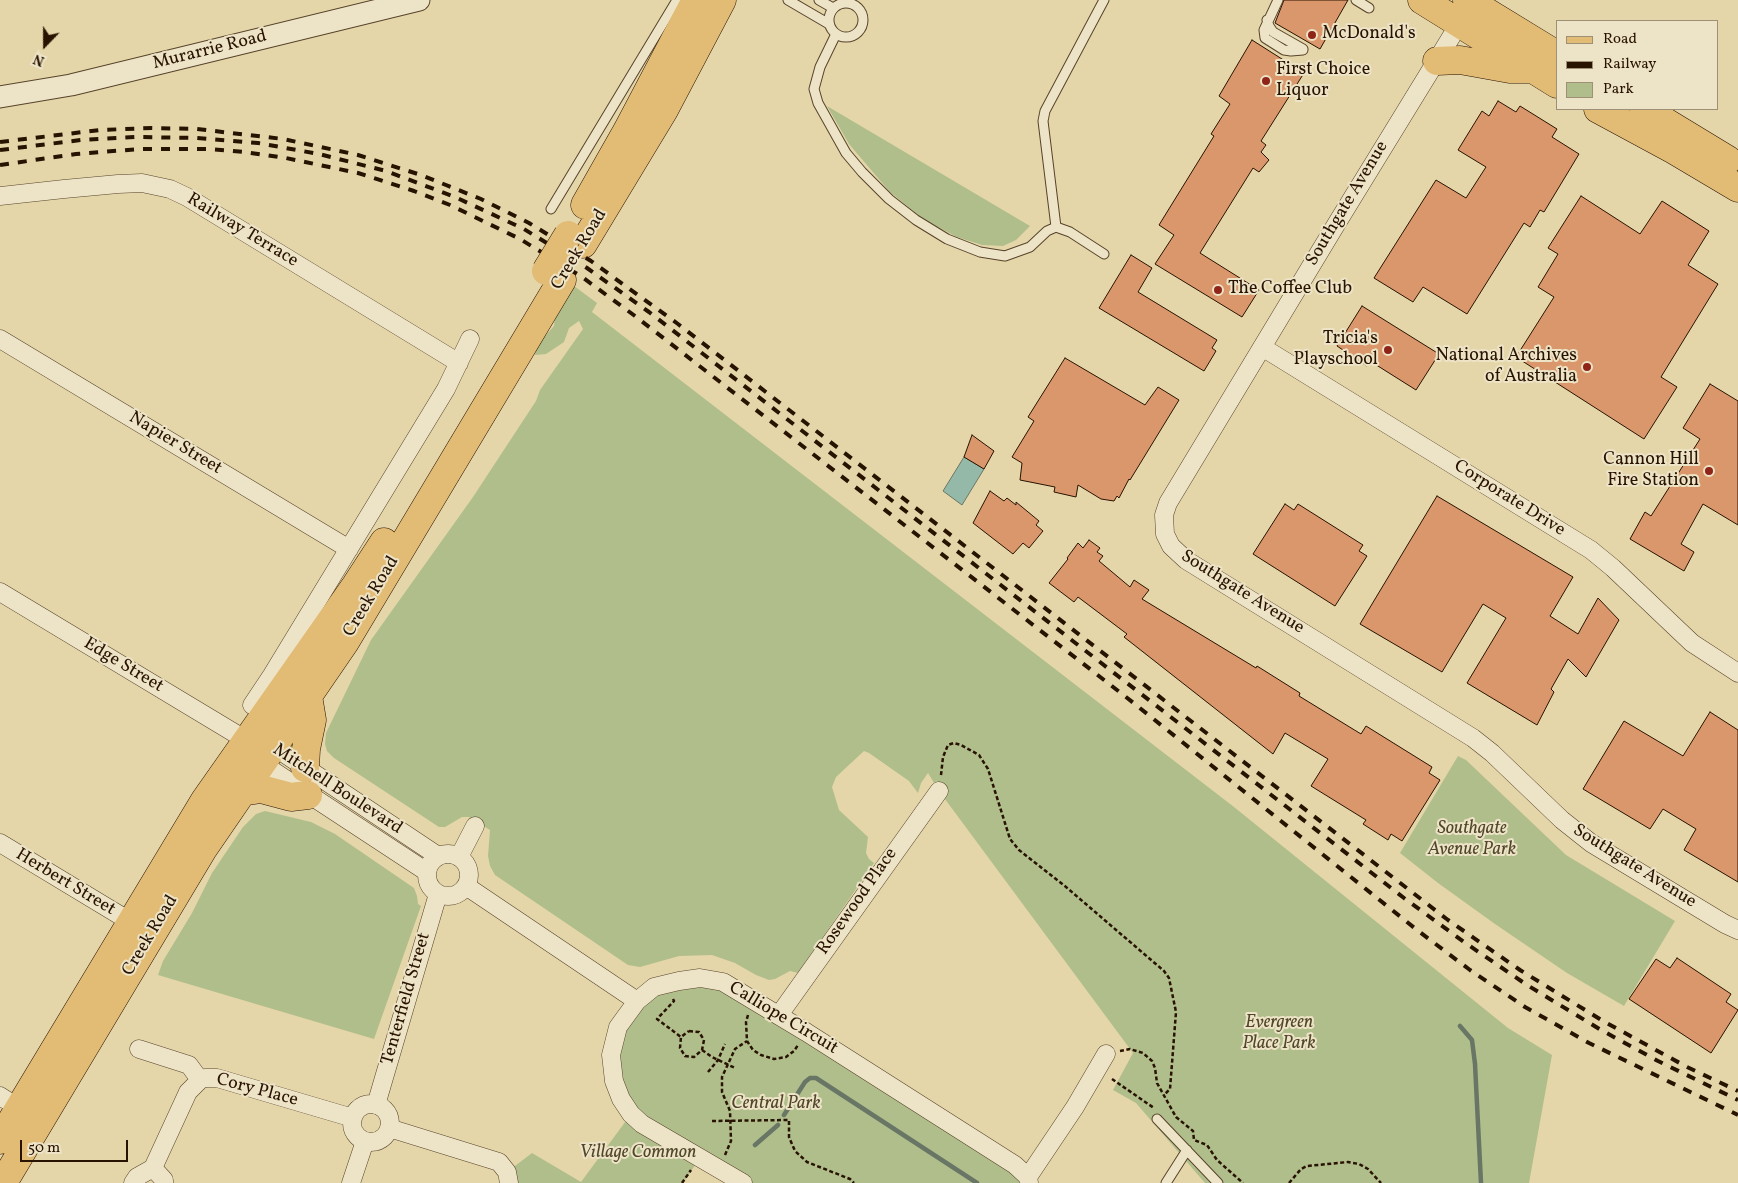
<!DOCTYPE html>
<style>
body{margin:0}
#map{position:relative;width:1738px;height:1183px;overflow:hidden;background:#e4d6a9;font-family:Vollkorn,serif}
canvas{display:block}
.legend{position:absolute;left:1556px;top:20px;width:162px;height:90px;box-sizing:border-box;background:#ede4c7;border:1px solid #9e9077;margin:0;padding:6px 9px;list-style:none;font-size:15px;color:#281200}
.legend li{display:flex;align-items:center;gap:10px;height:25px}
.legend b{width:25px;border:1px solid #9e9077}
.north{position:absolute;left:20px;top:20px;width:50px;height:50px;-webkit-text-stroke:4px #ede4c7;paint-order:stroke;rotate:202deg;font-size:14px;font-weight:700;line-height:20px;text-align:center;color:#281200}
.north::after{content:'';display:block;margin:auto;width:18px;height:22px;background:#281200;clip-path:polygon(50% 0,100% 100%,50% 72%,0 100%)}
.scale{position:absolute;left:20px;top:1140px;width:108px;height:22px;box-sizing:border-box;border:2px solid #281200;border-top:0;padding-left:6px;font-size:15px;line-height:18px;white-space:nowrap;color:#281200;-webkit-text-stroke:4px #ede4c7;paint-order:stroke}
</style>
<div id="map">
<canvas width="1738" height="1183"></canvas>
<ul class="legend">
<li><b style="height:6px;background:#e2bb74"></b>Road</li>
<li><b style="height:6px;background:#281200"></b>Railway</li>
<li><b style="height:14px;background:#b0be8b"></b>Park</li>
</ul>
<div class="north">N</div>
<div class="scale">50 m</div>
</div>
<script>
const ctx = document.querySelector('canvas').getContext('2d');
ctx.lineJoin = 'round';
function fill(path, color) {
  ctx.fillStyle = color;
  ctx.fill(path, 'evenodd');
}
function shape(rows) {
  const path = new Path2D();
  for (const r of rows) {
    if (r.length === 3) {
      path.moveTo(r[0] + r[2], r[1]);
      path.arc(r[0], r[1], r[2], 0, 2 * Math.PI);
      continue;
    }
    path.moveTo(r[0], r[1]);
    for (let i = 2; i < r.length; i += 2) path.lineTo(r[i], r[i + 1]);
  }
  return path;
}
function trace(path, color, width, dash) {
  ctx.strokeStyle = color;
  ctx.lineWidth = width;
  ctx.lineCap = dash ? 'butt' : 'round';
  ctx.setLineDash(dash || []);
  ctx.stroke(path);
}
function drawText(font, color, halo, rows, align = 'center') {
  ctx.font = font + ' Vollkorn,serif';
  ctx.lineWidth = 4;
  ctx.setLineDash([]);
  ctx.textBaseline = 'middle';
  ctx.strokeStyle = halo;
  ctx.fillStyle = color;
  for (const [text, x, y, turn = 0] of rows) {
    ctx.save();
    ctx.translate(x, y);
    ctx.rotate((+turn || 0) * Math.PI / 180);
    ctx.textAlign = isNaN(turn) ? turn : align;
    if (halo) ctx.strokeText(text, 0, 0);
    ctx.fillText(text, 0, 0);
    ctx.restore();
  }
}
fill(shape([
 [827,106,1030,226,1016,240,1003,246,982,245,957,237,924,220,889,191,849,144],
 [574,286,597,303,592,312,1234,807,1508,1028,1552,1055,1529,1183,1205,1183,1136,1103,1113,1090,1133,1053,939,791,928,773,921,783,918,793,909,781,869,753,864,751,836,777,832,787,839,810,868,837,866,853,869,859,874,863,798,973,790,971,775,979,769,980,756,975,735,963,712,955,679,956,640,967,628,965,495,875,490,866,488,856,490,830,469,817,462,817,445,827,439,827,334,758,327,751,325,744,326,733,371,640,473,497,536,401,540,390,583,329,579,321,569,328,564,342,546,354,535,355,537,345,554,326,555,318],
 [1458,756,1466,760,1566,855,1675,921,1624,1006,1567,973,1495,924,1438,883,1400,853],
 [265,811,311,822,335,834,414,888,417,896,418,904,421,906,374,1039,158,975,163,961,192,913,212,873,243,827,256,814],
 [723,982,1029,1183,743,1183,700,1158,683,1183,509,1183,507,1172,532,1153,581,1182,631,1114,621,1099,618,1027,654,987]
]), '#b0be8b');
const water = shape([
 [964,457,984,469,962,505,943,491,964,457]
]);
fill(water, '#95b9a8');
trace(water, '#697665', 1);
trace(shape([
 [1460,1026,1472,1040,1475,1064,1481,1183],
 [784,1115,805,1082,810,1078,816,1078,977,1183],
 [755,1145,778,1125]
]), '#697665', 4.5);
const building = shape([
 [1284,0,1348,0,1320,49,1275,23,1284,0],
 [1252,40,1304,73,1261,141,1266,145,1261,152,1269,160,1259,172,1253,168,1200,253,1259,290,1242,317,1155,264,1174,235,1159,225,1214,136,1211,134,1230,104,1219,96,1252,40],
 [1498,101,1516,112,1520,106,1557,129,1552,137,1579,154,1544,212,1540,210,1530,227,1524,223,1467,314,1423,287,1413,302,1374,278,1436,180,1466,198,1486,167,1458,150,1482,111,1489,116,1498,101],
 [1581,196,1640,234,1662,201,1709,231,1688,265,1718,284,1661,377,1677,387,1644,439,1516,357,1554,297,1538,287,1558,254,1548,248,1581,196],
 [1131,255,1152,268,1138,292,1217,340,1212,348,1216,351,1204,371,1099,308,1131,255],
 [1362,306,1439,354,1416,390,1370,361,1367,366,1337,346,1362,306],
 [1065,358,1145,405,1158,387,1179,400,1130,480,1129,479,1119,498,1117,496,1114,501,1101,499,1078,485,1076,497,1054,492,1055,487,1020,480,1022,463,1012,457,1034,421,1028,417,1065,358],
 [1710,384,1738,401,1738,525,1703,504,1681,544,1694,552,1684,571,1630,539,1645,512,1651,516,1700,439,1683,428,1710,384],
 [972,435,994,451,984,469,964,457,972,435],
 [990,491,1004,501,1007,498,1016,505,1016,502,1039,521,1036,525,1043,531,1029,548,1023,543,1013,554,973,523,990,491],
 [1437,496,1573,577,1550,616,1578,634,1598,598,1619,620,1586,677,1568,659,1551,689,1554,692,1537,725,1467,683,1506,618,1483,604,1442,672,1360,624,1437,496],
 [1285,504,1294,510,1298,504,1363,545,1359,551,1367,556,1335,606,1253,554,1285,504],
 [1089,540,1100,548,1097,552,1103,556,1099,561,1130,587,1134,580,1149,590,1142,599,1256,668,1257,666,1300,693,1299,696,1361,734,1366,726,1432,767,1429,773,1440,780,1402,841,1391,834,1388,840,1363,824,1366,820,1311,786,1328,759,1285,733,1273,754,1124,637,1127,634,1078,597,1074,602,1049,583,1068,559,1067,558,1078,543,1083,548,1089,540],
 [1710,712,1738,730,1738,882,1684,850,1696,829,1663,809,1650,829,1583,789,1624,721,1683,756,1710,712],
 [1677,958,1731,994,1726,1002,1738,1010,1711,1053,1629,999,1656,959,1670,968,1677,958]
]);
fill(building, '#da976b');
trace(building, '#281200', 1);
const service = shape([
 [788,0,829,24],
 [819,0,833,8],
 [1278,0,1264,30,1265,38,1284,50,1291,51,1303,50],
 [1356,0,1369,8],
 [846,20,17],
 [1267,20,1269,26,1273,32,1303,49],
 [836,34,820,67,814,89,818,103,846,153,862,172,889,199,916,220,947,239,980,252,1005,256,1030,247,1047,231,1056,227,1070,232,1104,254],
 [551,209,677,0],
 [1056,227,1043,121,1045,111,1104,0],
 [1157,1119,1218,1183],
 [1166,1183,1187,1150]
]);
const minor = shape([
 [1464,16,1337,223,1168,503,1164,515,1165,534,1171,546,1186,560,1473,738,1492,753,1562,820,1591,843,1725,924,1738,930],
 [0,196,64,189,118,184,142,183,170,189,187,197,459,363],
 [0,339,349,549],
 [1262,347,1591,550,1613,568,1692,643,1738,673],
 [0,592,246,740,273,746,438,856],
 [252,705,272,675,446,389,470,339],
 [256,756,261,763,427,872],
 [0,843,131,922],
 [448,875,21],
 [459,857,475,826],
 [466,886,637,1001],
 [779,1015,939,791],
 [139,1049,189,1065,200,1080,205,1078,217,1078,353,1118],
 [0,1096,19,1108],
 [371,1123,19],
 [376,1105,438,894],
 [389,1128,499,1162,507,1172,509,1183],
 [153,1168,164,1180,164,1183],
 [1028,1177,1075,1107,1106,1054],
 [133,1183,137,1177,153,1168,188,1092,200,1080],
 [351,1183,365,1141],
 [743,1183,642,1124,631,1114,621,1099,614,1081,611,1055,618,1027,637,1001,654,987,679,981,700,978,723,982,806,1032,1015,1165,1028,1177,1029,1183]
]);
const tertiary = shape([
 [0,97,71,85,419,0]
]);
const primary = shape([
 [1422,0,1557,84],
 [1467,0,1557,55],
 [1437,61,1460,60,1510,69,1529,69],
 [1598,109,1674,150,1738,188],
 [1644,109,1728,160],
 [585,205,627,131,696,0],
 [583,244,664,110,722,0],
 [305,768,306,749,312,720,308,696],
 [241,792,261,789,291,797,308,795],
 [0,1140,205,800,356,585,384,542],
 [3,1183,203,849,345,642,562,280]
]);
trace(service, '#57432a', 11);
trace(minor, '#57432a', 19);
trace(tertiary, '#57432a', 23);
trace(primary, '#281200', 29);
trace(shape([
 [941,775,943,757,948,745,954,743,961,745,979,755,988,769,1010,839,1019,850,1066,887,1164,971,1169,978,1176,1012,1170,1089,1164,1095],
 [673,999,674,1001,657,1019,681,1037],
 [748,1015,746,1022,747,1041,753,1050,761,1055,774,1059,786,1057,794,1051,798,1045],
 [689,1031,699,1032,704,1040,702,1050,694,1057,685,1056,680,1048,681,1037,689,1031],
 [702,1050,712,1057,735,1068],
 [1120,1051,1130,1049,1143,1053,1152,1061,1155,1068,1157,1083,1176,1117,1193,1131,1194,1140,1207,1145,1217,1160,1243,1183],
 [708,1072,718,1060,725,1044],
 [1112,1079,1154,1108],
 [712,1121,789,1120,789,1137,795,1151,807,1162,850,1179,854,1183],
 [725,1155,731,1141,730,1111,722,1092,722,1077,735,1049,747,1041],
 [682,1183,691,1170],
 [1289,1183,1301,1169,1307,1166,1348,1162,1359,1164,1368,1169,1381,1183]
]), '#281200', 2.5, [4, 2.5]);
trace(service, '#ede4c7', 9);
trace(minor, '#ede4c7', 18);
trace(tertiary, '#ede4c7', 21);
trace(primary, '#e2bb74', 28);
trace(shape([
 [0,142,100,130,152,128,197,129,283,139,358,155,421,175,481,199,529,223,591,261,678,324,1448,920,1520,970,1603,1021,1687,1067,1738,1091],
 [0,150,81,140,136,137,197,138,258,143,319,154,386,171,455,197,524,229,587,268,649,312,1404,898,1464,942,1527,985,1601,1030,1658,1061,1738,1100],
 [0,165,76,154,140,149,209,149,244,152,286,158,358,173,414,191,450,205,520,239,582,277,635,316,1126,697,1417,930,1470,970,1525,1007,1589,1043,1738,1115]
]), '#281200', 4, [9, 9]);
const primaryBridge = shape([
 [546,271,568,235]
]);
trace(primaryBridge, '#281200', 29, []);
trace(primaryBridge, '#e2bb74', 28);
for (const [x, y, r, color] of [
 [1312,35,5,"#8f2418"],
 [1266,81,5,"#8f2418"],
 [1218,290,5,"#8f2418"],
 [1388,350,5,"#8f2418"],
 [1587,367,5,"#8f2418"],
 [1709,471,5,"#8f2418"]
]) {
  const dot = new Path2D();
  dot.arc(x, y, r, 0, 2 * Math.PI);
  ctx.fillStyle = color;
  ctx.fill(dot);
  trace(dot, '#ede4c7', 2);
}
drawText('18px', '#281200', '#ede4c7', [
 ["McDonald's",1322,35],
 ["First Choice",1276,71],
 ["Liquor",1276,92],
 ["The Coffee Club",1228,290],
 ["Tricia's",1378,340,"right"],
 ["Playschool",1378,361,"right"],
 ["National Archives",1577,357,"right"],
 ["of Australia",1577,378,"right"],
 ["Cannon Hill",1699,461,"right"],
 ["Fire Station",1699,482,"right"]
], 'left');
drawText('18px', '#281200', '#ede4c7', [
 ["Murarrie Road",210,51,-14],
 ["Southgate Avenue",1348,204,-59],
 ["Railway Terrace",242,231,31],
 ["Creek Road",580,250,-59],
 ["Napier Street",175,444,31],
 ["Corporate Drive",1509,499,32],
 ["Southgate Avenue",1242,593,32],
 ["Creek Road",372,597,-59],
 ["Edge Street",123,666,31],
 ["Mitchell Boulevard",337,790,33],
 ["Southgate Avenue",1634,867,32],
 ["Herbert Street",65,883,31],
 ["Rosewood Place",858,902,-55],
 ["Creek Road",151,936,-59],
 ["Tenterfield Street",407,999,-74],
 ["Calliope Circuit",783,1019,31],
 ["Cory Place",257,1091,15]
]);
drawText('italic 18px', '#51462a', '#ede4c7', [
 ["Southgate",1472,830],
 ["Avenue Park",1472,851],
 ["Evergreen",1279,1024],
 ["Place Park",1279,1045],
 ["Central Park",776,1105],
 ["Village Common",638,1154]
]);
</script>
